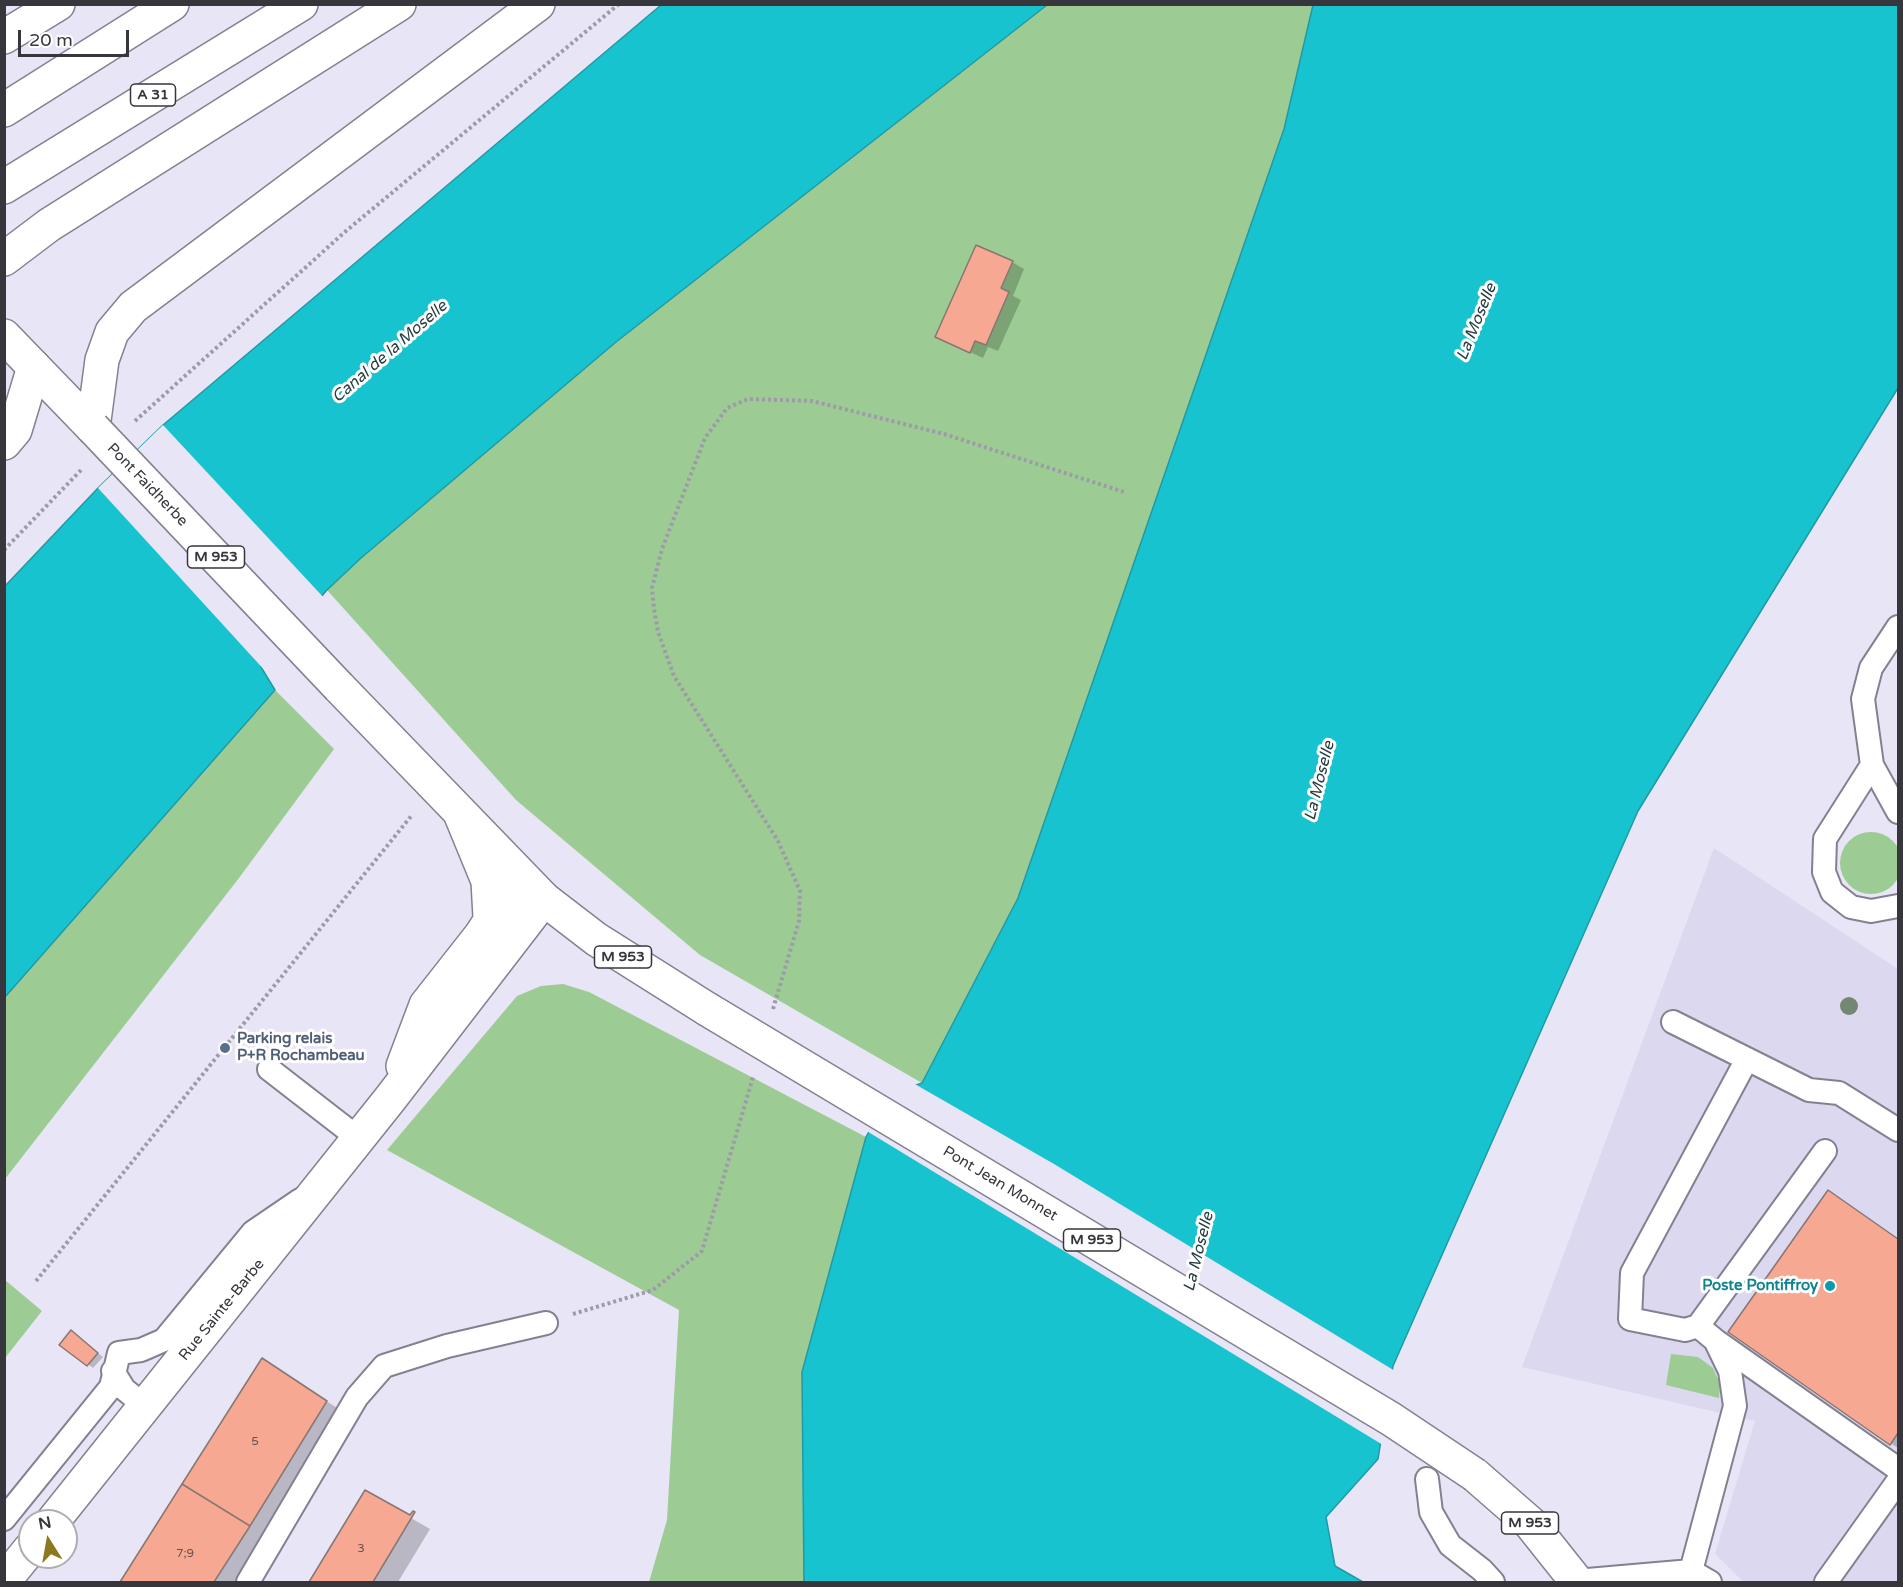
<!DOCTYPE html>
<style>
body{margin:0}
#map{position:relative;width:1903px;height:1587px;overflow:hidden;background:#e8e5f6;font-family:"Varela Round",sans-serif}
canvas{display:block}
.frame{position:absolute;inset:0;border:6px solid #37363c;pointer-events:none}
.north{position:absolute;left:18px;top:1509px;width:60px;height:60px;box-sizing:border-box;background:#fff;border:2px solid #afafb1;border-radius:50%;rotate:349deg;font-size:16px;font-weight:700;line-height:24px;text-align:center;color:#37363c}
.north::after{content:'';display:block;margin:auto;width:21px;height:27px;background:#8b791f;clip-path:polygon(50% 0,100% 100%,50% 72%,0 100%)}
.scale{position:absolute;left:18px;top:30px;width:111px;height:27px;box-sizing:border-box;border:3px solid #37363c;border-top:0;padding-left:8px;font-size:18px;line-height:21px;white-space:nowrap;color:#37363c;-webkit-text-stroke:4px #fff;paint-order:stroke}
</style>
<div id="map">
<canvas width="1903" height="1587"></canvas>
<div class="frame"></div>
<div class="north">N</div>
<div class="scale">20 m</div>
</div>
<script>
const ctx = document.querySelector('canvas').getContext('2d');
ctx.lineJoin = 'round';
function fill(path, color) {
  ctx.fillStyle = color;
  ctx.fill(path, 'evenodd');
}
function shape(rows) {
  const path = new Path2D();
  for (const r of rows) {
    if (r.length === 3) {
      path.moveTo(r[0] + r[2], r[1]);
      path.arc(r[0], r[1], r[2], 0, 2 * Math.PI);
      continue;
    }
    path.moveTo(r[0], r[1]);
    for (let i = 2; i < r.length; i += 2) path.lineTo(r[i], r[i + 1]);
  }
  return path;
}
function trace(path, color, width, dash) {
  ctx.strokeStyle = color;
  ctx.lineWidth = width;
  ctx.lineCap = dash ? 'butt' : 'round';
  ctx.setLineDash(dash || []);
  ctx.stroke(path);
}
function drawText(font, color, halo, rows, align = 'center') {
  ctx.font = font + ' "Varela Round",sans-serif';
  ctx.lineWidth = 6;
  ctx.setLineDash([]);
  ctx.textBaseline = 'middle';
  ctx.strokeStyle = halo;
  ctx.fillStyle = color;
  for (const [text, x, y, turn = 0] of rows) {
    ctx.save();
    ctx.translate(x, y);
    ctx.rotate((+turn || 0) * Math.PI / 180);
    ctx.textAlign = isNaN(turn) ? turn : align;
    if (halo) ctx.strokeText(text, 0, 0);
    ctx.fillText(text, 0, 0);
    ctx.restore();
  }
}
fill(shape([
 [1714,848,1898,969,1898,1582,1744,1582,1715,1554,1755,1421,1522,1367]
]), '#dbd8f0');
fill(shape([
 [1047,5,1313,5,1284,129,1018,898,922,1083,700,955,516,800,327,590,361,558,616,342],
 [275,690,334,749,239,878,5,1179,5,997],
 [1871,863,31],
 [563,984,589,992,866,1137,802,1371,804,1582,649,1582,667,1520,679,1310,387,1150,517,996,541,986],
 [5,1280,42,1311,5,1358],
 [1671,1354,1698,1357,1713,1368,1720,1384,1719,1398,1666,1385]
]), '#9ccc93');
const water = shape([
 [661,5,1047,5,616,342,361,558,327,590,261,667,275,690,5,997,5,586,98,488,163,425,661,5],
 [1313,5,1898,5,1898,388,1638,811,1393,1366,1378,1459,1326,1517,1335,1566,1363,1582,804,1582,802,1372,866,1137,889,1095,922,1083,1018,898,1284,129,1313,5]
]);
fill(water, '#18c3d0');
trace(water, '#2199a4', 1.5);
fill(shape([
 [163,425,325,599,265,668,268,674,98,488],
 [913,1083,1054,1164,1395,1371,1383,1445,865,1130,886,1094]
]), '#e8e5f6');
fill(shape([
 [1012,262,1024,269,1013,296,1021,300,998,351,988,347,983,358,937,337],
 [1829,1192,1898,1239,1898,1448,1731,1332],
 [71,1332,103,1357,93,1368,88,1364],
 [262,1360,345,1413,268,1537,283,1547,261,1582,122,1582],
 [366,1492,430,1529,398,1582,311,1582]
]), '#0003');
const building = shape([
 [976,245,1013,261,1001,288,1009,292,986,345,975,341,970,353,935,337,976,245],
 [1828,1190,1898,1239,1898,1433,1890,1445,1728,1332,1828,1190],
 [71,1330,98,1353,87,1366,59,1345,71,1330],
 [262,1358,327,1401,250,1526,182,1484,262,1358],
 [182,1484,250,1526,214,1582,120,1582,182,1484],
 [365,1490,410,1515,413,1511,415,1512,373,1582,309,1582,365,1490]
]);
fill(building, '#f7a893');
trace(building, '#877672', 1.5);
const service = shape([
 [1898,627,1871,668,1863,699,1872,765,1898,812],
 [1872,765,1825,839,1824,872,1832,892,1851,907,1871,911,1898,906],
 [1673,1022,1809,1090,1839,1093,1898,1130],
 [269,1069,358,1138],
 [1825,1151,1698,1326,1716,1341,1898,1469],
 [1698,1326,1685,1330,1630,1319,1632,1273,1747,1059],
 [113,1371,124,1389,145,1406],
 [1427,1479,1431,1512,1450,1545,1482,1570,1493,1582],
 [4,1519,111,1387,119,1353,141,1350,164,1340,253,1232,300,1200],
 [1691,1571,1735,1406,1730,1371,1716,1342],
 [1576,1581,1691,1571,1710,1582],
 [248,1582,357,1397,384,1366,447,1346,546,1323],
 [1826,1582,1898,1481]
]);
const minor = shape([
 [460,813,488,881,490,917],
 [403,1066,426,1005,481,935,520,875],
 [53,1521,390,1099,544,899],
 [4,1581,30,1549]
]);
const primary = shape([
 [4,336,93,428],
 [339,687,544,899,596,939,707,1009],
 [1475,1475,1530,1523,1577,1582]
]);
const motorway = shape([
 [4,37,58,4],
 [4,110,172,4],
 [4,187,301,4],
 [4,259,49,225,399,4],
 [93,428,102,360,112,332,133,307,538,4],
 [4,443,15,430,34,367]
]);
trace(service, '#838190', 26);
trace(minor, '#838190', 36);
trace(primary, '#838190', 36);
trace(motorway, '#838190', 36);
trace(shape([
 [135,421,346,231,619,4],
 [4,550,83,468],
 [773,1009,799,921,800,891,778,841,674,676,658,632,654,609,652,588,662,549,705,438,727,408,748,399,812,401,944,434,1124,492],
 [36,1281,412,815],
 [573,1314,653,1290,702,1251,753,1077]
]), '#9e9ba8', 4, [3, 3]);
trace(service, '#fff', 22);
trace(minor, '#fff', 33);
trace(primary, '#fff', 33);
trace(motorway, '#fff', 33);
const primaryBridge = shape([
 [93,428,339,687],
 [707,1009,1391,1419,1475,1475]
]);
trace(primaryBridge, '#838190', 36, []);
trace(primaryBridge, '#fff', 33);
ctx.fillStyle = '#728873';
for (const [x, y] of [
 [1849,1006]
]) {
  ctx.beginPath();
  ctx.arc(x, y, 9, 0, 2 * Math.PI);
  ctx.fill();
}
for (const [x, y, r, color] of [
 [225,1048,6,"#5c6f8a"],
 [1830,1286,6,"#0f9aa8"]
]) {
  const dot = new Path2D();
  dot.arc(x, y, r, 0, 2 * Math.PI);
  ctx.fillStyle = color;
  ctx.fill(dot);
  trace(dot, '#fff', 2);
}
drawText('12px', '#675252', null, [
 ["5",255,1442],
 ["3",361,1549],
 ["7;9",185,1554]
]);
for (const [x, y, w] of [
 [153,95,45],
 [216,557,57],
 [623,957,57],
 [1092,1240,57],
 [1530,1523,57]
]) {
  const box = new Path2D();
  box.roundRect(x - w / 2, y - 11, w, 22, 4.5);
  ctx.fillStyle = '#fff';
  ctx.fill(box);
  trace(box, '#37363c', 1.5);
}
drawText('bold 14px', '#37363c', null, [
 ["A 31",153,95],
 ["M 953",216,557],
 ["M 953",623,957],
 ["M 953",1092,1240],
 ["M 953",1530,1523]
]);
drawText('15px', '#37363c', '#fff', [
 ["Pont Faidherbe",147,485,46],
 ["Pont Jean Monnet",1000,1184,31],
 ["Rue Sainte-Barbe",222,1310,-51]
]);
drawText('bold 15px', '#4e5e75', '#fff', [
 ["Parking relais",237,1039],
 ["P+R Rochambeau",237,1056]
], 'left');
drawText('bold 15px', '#0d838f', '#fff', [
 ["Poste Pontiffroy",1818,1286]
], 'right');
drawText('italic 16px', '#263e41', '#fff', [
 ["La Moselle",1477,322,-68],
 ["Canal de la Moselle",390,352,-41],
 ["La Moselle",1320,781,-76],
 ["La Moselle",1199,1252,-76]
]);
</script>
